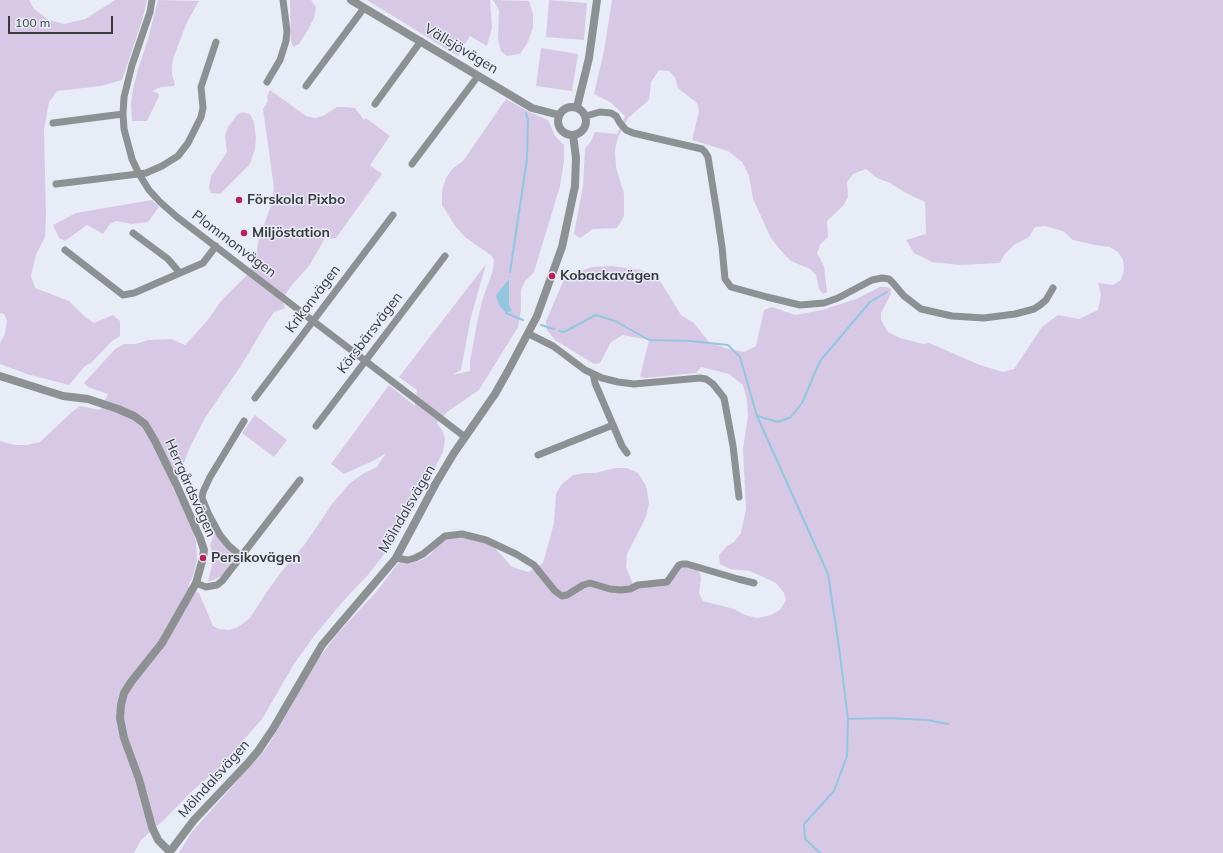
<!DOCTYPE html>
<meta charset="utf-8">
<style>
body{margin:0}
#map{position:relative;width:1223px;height:853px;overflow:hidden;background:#e8ecf6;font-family:Mulish,sans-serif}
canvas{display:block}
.scale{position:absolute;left:8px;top:16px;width:105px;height:18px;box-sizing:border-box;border:2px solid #383a3e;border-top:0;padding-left:5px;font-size:12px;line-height:14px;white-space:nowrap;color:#383a3e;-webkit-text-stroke:3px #e8ecf6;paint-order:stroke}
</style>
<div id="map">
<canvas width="1223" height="853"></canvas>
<div class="scale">100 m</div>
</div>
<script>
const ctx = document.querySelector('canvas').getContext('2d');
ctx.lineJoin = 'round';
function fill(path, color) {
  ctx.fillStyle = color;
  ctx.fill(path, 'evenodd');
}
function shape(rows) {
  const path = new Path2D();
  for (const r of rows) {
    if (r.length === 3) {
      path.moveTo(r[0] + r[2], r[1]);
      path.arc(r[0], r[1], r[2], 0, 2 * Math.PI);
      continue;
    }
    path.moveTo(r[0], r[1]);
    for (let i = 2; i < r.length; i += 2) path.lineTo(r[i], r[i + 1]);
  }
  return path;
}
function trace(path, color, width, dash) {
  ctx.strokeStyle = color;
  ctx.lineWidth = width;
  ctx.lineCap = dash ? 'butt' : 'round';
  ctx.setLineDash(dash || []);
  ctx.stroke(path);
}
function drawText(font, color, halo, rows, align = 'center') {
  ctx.font = font + ' Mulish,sans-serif';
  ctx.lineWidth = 3;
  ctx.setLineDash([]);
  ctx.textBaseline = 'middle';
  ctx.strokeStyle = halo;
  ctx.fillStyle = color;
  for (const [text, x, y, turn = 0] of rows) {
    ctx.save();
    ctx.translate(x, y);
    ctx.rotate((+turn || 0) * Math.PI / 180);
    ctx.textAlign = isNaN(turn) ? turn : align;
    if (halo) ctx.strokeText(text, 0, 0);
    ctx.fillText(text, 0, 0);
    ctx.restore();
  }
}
fill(shape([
 [0,0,29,0,34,9,49,20,64,24,85,19,115,0,147,0,142,21,122,80,101,86,57,91,49,102,44,130,46,215,45,237,36,255,31,276,35,288,69,301,84,316,94,323,113,315,120,321,120,336,112,341,91,363,85,366,69,385,27,374,0,364,0,343,5,334,7,320,4,314,0,313],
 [158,0,199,1,187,22,174,56,172,65,172,75,175,84,174,86,161,87,152,91,158,93,159,96,147,121,132,121,131,103,133,89,138,69,148,39],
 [290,0,311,0,316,7,314,18,308,30,299,44,293,47,291,40],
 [367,0,490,0,492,28,487,46,470,36,458,56],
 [493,0,529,1,533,14,533,27,528,42,520,54,507,56,501,51,498,40,499,10],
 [549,0,587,3,584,40,546,37],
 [612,0,1223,0,1223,853,179,853,191,833,268,746,317,661,337,634,377,591,399,562,411,563,422,560,431,554,439,542,446,537,469,536,494,547,512,567,528,572,543,563,554,523,556,494,561,485,573,475,585,473,595,473,615,468,627,468,638,473,646,486,649,503,646,517,627,554,626,567,634,587,667,580,677,569,686,565,696,569,700,573,701,579,699,593,703,601,734,609,745,615,757,618,771,615,780,610,786,600,784,593,776,583,750,571,730,569,720,564,719,555,727,546,734,542,741,533,746,509,743,448,748,416,747,400,743,385,729,374,701,367,696,373,646,378,640,377,649,340,623,335,611,342,600,363,594,364,555,340,547,330,546,321,565,277,592,267,611,266,641,270,657,276,681,315,694,323,709,342,725,348,744,352,756,346,764,310,772,307,795,315,822,310,856,299,880,287,887,287,891,289,891,294,881,313,881,320,888,332,900,338,923,344,929,343,980,365,1003,372,1014,369,1042,327,1058,315,1079,319,1098,310,1101,295,1098,283,1113,285,1121,280,1124,270,1123,260,1118,252,1110,247,1095,245,1073,240,1063,231,1045,226,1035,227,1029,237,1014,245,1004,255,1000,263,960,265,932,262,914,253,906,240,926,234,925,202,904,192,890,183,877,178,866,169,853,174,847,182,848,197,843,206,827,221,828,237,820,245,817,253,824,266,827,292,823,294,819,289,816,275,810,269,791,261,782,252,771,238,753,199,749,176,742,162,728,151,692,140,699,111,697,103,678,88,675,77,669,71,659,70,651,82,649,100,628,118,618,137,615,150,616,167,624,194,624,216,617,228,593,229,580,238,574,234,583,186,585,149,591,141,595,132,617,134,625,116,610,102,594,94,604,51],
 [541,48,578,54,572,91,536,86],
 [270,90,306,116,315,118,323,116,337,107,347,107,355,108,364,120,366,118,390,136,370,165,382,174,336,238,331,239,327,235,309,266,291,286,282,300,285,308,274,312,266,324,242,364,205,418,189,449,179,477,172,486,191,524,196,542,197,560,194,573,188,587,199,593,213,626,219,629,229,630,238,627,250,618,266,593,282,571,305,544,332,504,349,484,364,473,377,467,386,453,375,460,344,474,331,464,389,385,415,406,417,390,399,377,486,264,471,317,461,370,452,375,470,371,470,361,477,323,482,301,493,270,494,261,492,256,465,237,456,227,442,205,442,190,446,178,452,169,463,161,506,99,531,113,548,120,555,136,564,145,564,161,560,186,534,272,525,281,521,290,521,310,518,327,479,390,447,412,437,423,443,432,445,439,443,452,422,493,395,540,368,575,345,599,314,636,294,664,262,719,220,767,190,793,164,820,141,840,134,853,0,853,0,441,15,445,27,445,40,442,72,412,80,406,100,410,108,394,88,387,84,383,115,349,124,344,136,344,148,340,171,339,185,345,207,321,221,301,246,276,253,262,257,252,258,242,271,205,274,188,263,109,268,101,267,96],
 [242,112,250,114,254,122,256,138,255,149,250,164,220,194,211,193,209,188,211,176,227,152,225,136,228,127,237,115],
 [152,200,159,207,148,222,132,224,116,221,110,224,103,234,87,225,65,241,59,238,53,225,76,213],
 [255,415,287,440,274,457,242,433],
 [215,531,235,556,232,562,222,576,211,581,208,581,214,558,210,545]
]), '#d7c9e6');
fill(shape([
 [509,279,509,305,512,311,506,313,499,305,496,295]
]), '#95c6e0');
trace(shape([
 [510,272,527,159,528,120,526,113],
 [506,310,506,313,523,320],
 [541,325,554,329],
 [559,331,564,332,596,315,615,321,649,340,691,341,728,345,740,357,757,416,828,574,839,647,848,719,847,756,834,791,804,824,805,839,820,853],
 [757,416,778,422,791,417,802,403,820,361,870,302,887,292],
 [848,719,887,718,927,720,948,724]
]), '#95c6e0', 2);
trace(shape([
 [152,0,150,12,132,65,124,97,123,114,124,129,132,159,139,174,149,190,160,202,177,217,465,437],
 [267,82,280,60,286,41,287,31,283,0],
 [306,86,364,8],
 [375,104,421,41],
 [586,116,600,112,611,113,616,116,620,123,626,130,633,133,702,149,705,152,708,157,717,213,722,247,725,279,731,287,767,297,800,305,824,303,838,298,872,280,882,278,889,279,893,283,904,296,921,309,952,316,984,318,1015,314,1034,309,1040,305,1046,300,1053,288],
 [53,123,123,114],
 [412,164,478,76],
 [56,184,146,173,162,166,178,156,188,143,201,117,203,108,201,87,216,42],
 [133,233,168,259,179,272],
 [65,250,123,295,134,293,203,263,216,246],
 [529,334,553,346,585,370,602,378,618,382,634,384,700,378,706,379,713,384,724,398,733,446,739,497],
 [593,374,595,383,622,446,627,453],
 [255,398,393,215],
 [316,426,445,256],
 [538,455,613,425],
 [241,556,229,546,220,535,209,515,202,498,203,492,210,477,244,421],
 [396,558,408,560,415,558,423,554,445,536,462,534,486,540,516,554,534,565,542,575,555,591,562,596,567,595,583,585,590,583,610,589,621,590,630,589,638,585,667,582,679,565,682,564,687,564,738,579,754,583],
 [196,583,206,587,217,585,222,581,300,480]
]), '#8e9194', 7);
trace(shape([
 [351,0,532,108,559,115],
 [572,121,14],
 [577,107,589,58,597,0],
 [0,376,63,396,88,399,118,409,134,416,145,424,155,441,177,486,200,538,204,550,203,558,196,583,162,643,131,682,124,693,121,705,120,718,124,738,139,779,152,827,158,840,170,852],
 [169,853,194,820,247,764,258,751,273,729,322,645,396,558,436,483,454,453,495,394,508,371,537,316,562,247,575,186,576,158,573,135]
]), '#8e9194', 8);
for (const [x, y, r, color] of [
 [239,200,4,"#b12359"],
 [244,233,4,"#b12359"],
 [552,276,4,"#b12359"],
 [203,558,4,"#b12359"]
]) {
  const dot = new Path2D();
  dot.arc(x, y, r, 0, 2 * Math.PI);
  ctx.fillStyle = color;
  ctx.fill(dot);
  trace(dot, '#e8ecf6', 1.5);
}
drawText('14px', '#383a3e', '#e8ecf6', [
 ["Vällsjövägen",461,49,31],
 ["Plommonvägen",234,244,37],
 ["Krikonvägen",313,299,-53],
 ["Körsbärsvägen",370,333,-53],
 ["Herrgårdsvägen",190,488,66],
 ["Mölndalsvägen",407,509,-60],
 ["Mölndalsvägen",214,779,-48]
]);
drawText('bold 14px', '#383a3e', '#e8ecf6', [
 ["Förskola Pixbo",247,200],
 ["Miljöstation",252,233],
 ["Kobackavägen",560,276],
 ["Persikovägen",211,558]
], 'left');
</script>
